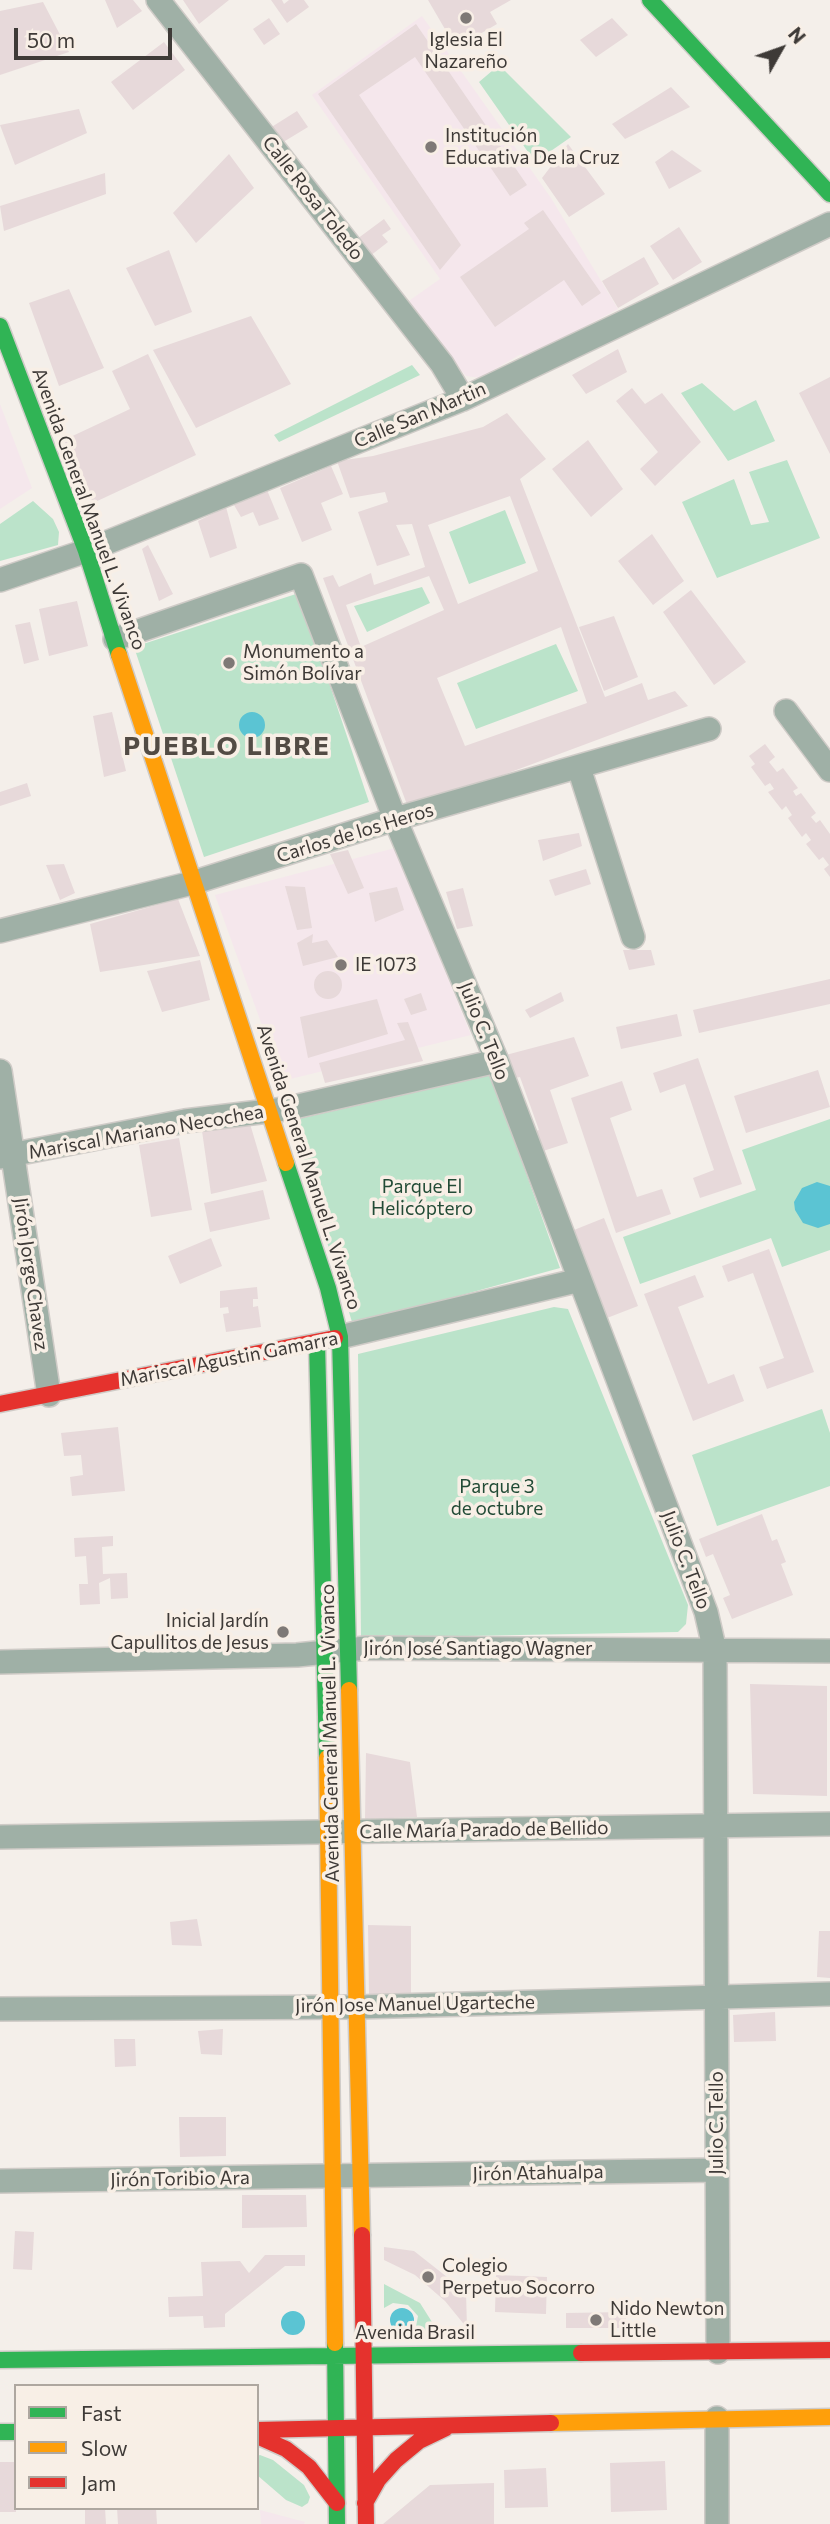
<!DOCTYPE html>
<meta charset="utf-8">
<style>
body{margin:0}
#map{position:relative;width:830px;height:2524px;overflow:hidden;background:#f4efea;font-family:Commissioner,sans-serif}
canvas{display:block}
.legend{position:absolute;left:14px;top:2384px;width:245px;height:126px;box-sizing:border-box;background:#f8efe6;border:2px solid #aea7a0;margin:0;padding:9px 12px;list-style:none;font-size:21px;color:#3e3a37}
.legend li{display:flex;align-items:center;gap:14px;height:35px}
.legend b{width:35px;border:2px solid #aea7a0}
.north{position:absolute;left:746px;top:14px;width:70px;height:70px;-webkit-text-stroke:5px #f8efe6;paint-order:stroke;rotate:50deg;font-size:19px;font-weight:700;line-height:28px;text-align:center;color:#3e3a37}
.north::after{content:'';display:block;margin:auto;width:24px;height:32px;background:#3e3a37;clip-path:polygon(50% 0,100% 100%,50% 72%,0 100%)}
.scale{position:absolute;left:14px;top:28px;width:158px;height:32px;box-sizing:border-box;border:4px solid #3e3a37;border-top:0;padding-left:9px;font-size:21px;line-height:24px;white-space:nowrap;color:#3e3a37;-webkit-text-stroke:5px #f8efe6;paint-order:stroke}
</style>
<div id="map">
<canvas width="830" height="2524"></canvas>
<ul class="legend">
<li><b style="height:9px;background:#30b455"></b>Fast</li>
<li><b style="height:9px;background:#ff9f0a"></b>Slow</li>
<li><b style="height:9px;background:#e5322d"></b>Jam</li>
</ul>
<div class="north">N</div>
<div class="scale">50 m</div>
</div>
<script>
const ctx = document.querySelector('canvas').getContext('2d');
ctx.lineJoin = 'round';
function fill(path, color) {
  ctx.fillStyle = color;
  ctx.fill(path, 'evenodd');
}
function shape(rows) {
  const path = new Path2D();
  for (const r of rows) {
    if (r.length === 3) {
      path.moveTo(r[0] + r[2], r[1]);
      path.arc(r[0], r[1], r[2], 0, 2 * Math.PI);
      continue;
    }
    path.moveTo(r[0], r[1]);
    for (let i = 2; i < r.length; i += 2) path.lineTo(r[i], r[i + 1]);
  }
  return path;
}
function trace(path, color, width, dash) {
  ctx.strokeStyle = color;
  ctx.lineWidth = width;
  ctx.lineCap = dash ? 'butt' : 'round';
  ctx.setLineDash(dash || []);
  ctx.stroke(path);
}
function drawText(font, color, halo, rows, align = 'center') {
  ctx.font = font + ' Commissioner,sans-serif';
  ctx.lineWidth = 7;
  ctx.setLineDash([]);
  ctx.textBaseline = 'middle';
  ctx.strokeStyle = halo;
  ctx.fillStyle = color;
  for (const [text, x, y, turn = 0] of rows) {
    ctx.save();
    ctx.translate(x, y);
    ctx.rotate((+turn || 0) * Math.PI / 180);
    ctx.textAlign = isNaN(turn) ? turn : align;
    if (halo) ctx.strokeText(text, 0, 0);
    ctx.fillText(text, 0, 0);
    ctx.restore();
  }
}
fill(shape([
 [422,16,551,198,618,309,526,358,521,354,480,378,466,376,403,305,440,279,312,95],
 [0,404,32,488,0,509],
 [395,848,471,1035,282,1081,215,895],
 [260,2510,305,2522,304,2524,261,2524]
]), '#f5e7ec');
fill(shape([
 [499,65,571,137,535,162,479,82],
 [412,365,420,375,279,442,274,435],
 [702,383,734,411,756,400,775,441,728,461,681,393],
 [787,460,820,538,717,578,682,502,734,479,751,525,769,522,749,472],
 [33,501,53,519,59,532,58,545,0,561,0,524],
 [505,510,526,563,469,584,449,532],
 [422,587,430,603,367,632,354,606],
 [299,593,369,802,204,857,134,647],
 [556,644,578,691,476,729,457,683],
 [491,1075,560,1268,353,1325,289,1121],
 [830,1119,830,1250,782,1267,771,1238,640,1284,623,1237,756,1190,742,1150],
 [554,1307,568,1309,688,1605,686,1624,678,1632,361,1638,358,1354],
 [822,1409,830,1433,830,1486,717,1526,692,1455],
 [384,2284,420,2303,437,2330,415,2332,418,2316,408,2305,393,2303,384,2308],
 [260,2455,273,2460,304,2485,310,2497,308,2503,302,2507,286,2500,257,2475,257,2456]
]), '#bbe3ca');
fill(shape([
 [252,725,13],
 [817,1182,830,1186,830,1224,818,1228,803,1223,795,1210,794,1202,802,1188],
 [402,2320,12],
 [293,2323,12]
]), '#5bc4d3');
fill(shape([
 [105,0,133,0,142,11,117,28],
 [183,0,229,0,199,24],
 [271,0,282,0,284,4,289,0,304,0,309,7,287,23],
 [428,0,511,0,490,12,497,24,456,48],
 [43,2,69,52,0,75,0,11],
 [269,18,280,34,264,45,253,29],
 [612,18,628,35,596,57,580,40],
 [416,24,527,185,510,196,415,57,359,95,461,245,440,270,318,94],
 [164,42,185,70,133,110,111,82],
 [671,87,690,107,625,139,612,124],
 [79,109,87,133,15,165,0,125],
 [297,111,308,127,280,144,270,128],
 [568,144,605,194,569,217,542,178],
 [672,150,702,171,669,189,655,162],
 [229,154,254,188,196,243,173,213],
 [105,173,106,194,4,231,0,206],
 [543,210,601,293,582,306,564,280,495,327,460,277,529,229,524,223],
 [384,219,391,229,382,235,388,242,370,256,357,239],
 [679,227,702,262,673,280,650,246],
 [169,250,192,312,155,326,126,268],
 [644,257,659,284,618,308,602,281],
 [69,289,104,368,59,386,29,303],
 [251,316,291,384,196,428,153,350],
 [618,349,627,372,586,394,572,375],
 [148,354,196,455,93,503,64,440,130,409,112,371],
 [830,377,830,454,799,393],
 [632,388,645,404,662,393,701,442,655,486,640,469,658,452,616,401],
 [507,413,546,459,520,479,605,697,642,683,648,700,675,691,688,706,409,810,323,578,333,575,339,587,371,573,374,585,425,567,412,524,396,525,410,555,377,566,358,512,388,502,385,492,350,498,337,461,373,456,483,427],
 [510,496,538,571,458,604,428,525],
 [429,576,444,610,361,647,346,605],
 [561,627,587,703,465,746,437,678],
 [588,440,623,489,591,517,552,469],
 [331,466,343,494,321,503,332,530,302,542,280,488],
 [267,490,279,519,259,526,253,512,241,517,234,505],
 [226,507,237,548,210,558,198,521],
 [652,534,684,581,653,605,618,561],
 [148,545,173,594,159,601,142,549],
 [691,590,746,662,714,685,663,612],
 [77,601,88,646,49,656,39,609],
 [614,616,638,677,604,691,579,627],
 [30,622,39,660,24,664,15,625],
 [112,712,126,771,104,777,93,716],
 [765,744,775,757,769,762,777,772,783,768,798,788,793,791,796,796,801,793,816,813,811,817,816,823,820,820,830,834,830,877,824,869,829,865,823,857,819,860,806,844,811,840,806,833,802,837,788,818,792,815,786,806,782,810,768,792,774,789,770,783,765,786,751,767,755,764,749,756],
 [27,783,31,796,0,806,0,792],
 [579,833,582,846,543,861,538,840],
 [348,850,364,888,348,894,330,854],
 [64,864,75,893,60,900,46,865],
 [586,869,591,884,555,896,549,880],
 [285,886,305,887,312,928,297,930],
 [397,887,404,910,375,922,369,893],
 [463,888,473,926,457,929,446,892],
 [178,899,200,956,100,972,90,924],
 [313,934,312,943,327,940,338,957,303,966,297,943],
 [623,950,651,950,655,965,629,970],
 [200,960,210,1000,162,1012,147,971],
 [328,985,14],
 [830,979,830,1004,699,1033,693,1010],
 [561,992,564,1001,530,1018,525,1010],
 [421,993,427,1010,411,1015,404,999],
 [377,999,388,1034,308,1058,300,1017],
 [677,1014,682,1036,621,1049,616,1027],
 [408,1022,423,1061,325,1083,319,1063,405,1040,397,1023],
 [574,1037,589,1076,550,1090,568,1143,540,1152,532,1132,539,1130,520,1077,511,1079,502,1056],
 [698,1058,742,1184,700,1198,693,1178,714,1170,685,1084,660,1093,653,1073],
 [818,1070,830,1107,746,1133,734,1096],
 [622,1081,632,1110,610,1118,637,1197,662,1189,671,1214,616,1233,571,1098],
 [248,1117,267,1181,211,1194,202,1131],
 [179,1138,192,1210,151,1217,139,1145],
 [263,1190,270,1219,210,1232,204,1203],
 [604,1218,638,1306,607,1318,581,1259,585,1257,574,1230],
 [211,1238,222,1266,180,1284,168,1256],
 [769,1249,814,1372,767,1389,759,1367,784,1358,753,1273,728,1282,722,1266],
 [695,1275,704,1297,678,1307,708,1384,734,1374,744,1401,693,1421,644,1294],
 [257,1287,258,1299,253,1299,253,1307,258,1306,261,1327,226,1332,223,1314,229,1313,228,1307,220,1308,220,1291],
 [118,1427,125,1491,72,1496,70,1477,83,1475,81,1455,64,1456,61,1433],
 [762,1514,772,1541,777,1539,786,1562,781,1564,793,1595,732,1619,723,1598,730,1595,713,1554,706,1557,699,1539],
 [113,1536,113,1546,102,1547,103,1574,127,1573,128,1598,111,1599,110,1578,99,1583,100,1604,80,1605,79,1584,88,1584,86,1556,75,1557,74,1538],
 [750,1684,827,1686,827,1796,753,1794],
 [366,1753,410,1762,417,1817,365,1819],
 [197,1919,202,1946,172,1945,170,1922],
 [368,1925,411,1926,411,1994,369,1996],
 [819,1931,830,1931,830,1978,817,1977],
 [775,2012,776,2041,734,2042,733,2015],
 [223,2029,222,2055,201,2054,198,2031],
 [114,2039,135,2039,136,2066,115,2067],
 [179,2117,226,2117,226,2156,180,2157],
 [242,2195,306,2195,307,2227,242,2228],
 [15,2231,34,2232,32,2270,13,2269],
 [384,2247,414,2251,466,2292,467,2328,445,2301,415,2275,384,2260],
 [265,2255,305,2255,305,2266,285,2266,225,2314,225,2327,204,2328,203,2316,169,2317,168,2297,203,2296,201,2262,240,2261,249,2273],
 [496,2275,547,2277,546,2314,495,2312],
 [626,2312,626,2328,566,2328,566,2313],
 [665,2461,667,2510,611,2512,610,2463],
 [0,2462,16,2462,16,2512,0,2512],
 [546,2468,548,2507,505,2508,504,2470],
 [494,2483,494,2524,383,2524,430,2485],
 [85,2508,105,2508,106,2524,85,2524],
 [117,2508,156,2508,157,2524,118,2524]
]), '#e7d9da');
const street = shape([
 [158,0,442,364,463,399],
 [0,580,86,551,463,399,830,224],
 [115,639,301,575,395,819,497,1061,706,1612,715,1651,718,2352],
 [786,711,830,770],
 [579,768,633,937],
 [0,931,192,883,395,819,709,729],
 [0,1071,49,1395],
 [0,1157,185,1121,285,1109,497,1061],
 [340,1337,580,1280],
 [0,1662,297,1655,366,1648,830,1651],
 [0,1837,830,1824],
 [0,2009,358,2007,830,1994],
 [0,2181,717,2170],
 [717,2418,717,2524]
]);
const fast = shape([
 [650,0,830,194],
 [0,326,86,551,119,655],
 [286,1163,328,1288,340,1337,349,1690],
 [317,1342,327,1758],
 [335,2343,337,2524],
 [0,2360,581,2353],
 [0,2432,16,2432]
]);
const slow = shape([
 [119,655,286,1163],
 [349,1690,362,2235],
 [327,1758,335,2343],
 [551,2423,830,2417]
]);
const jam = shape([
 [0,1404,335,1338],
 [362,2235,366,2524],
 [581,2353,830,2350],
 [257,2430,551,2423],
 [257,2436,286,2449,309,2467,337,2503],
 [365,2503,378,2480,396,2460,419,2441,446,2428]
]);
trace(street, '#cfcbc7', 26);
trace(fast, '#cfcbc7', 19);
trace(slow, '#cfcbc7', 19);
trace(jam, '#cfcbc7', 19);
trace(street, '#9fb0a6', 23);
trace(fast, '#30b455', 16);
trace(slow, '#ff9f0a', 16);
trace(jam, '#e5322d', 16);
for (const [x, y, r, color] of [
 [466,18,7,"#7e7976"],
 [431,147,7,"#7e7976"],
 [229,663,7,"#7e7976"],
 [341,965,7,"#7e7976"],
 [283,1632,7,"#7e7976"],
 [428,2277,7,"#7e7976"],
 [596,2320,7,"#7e7976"]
]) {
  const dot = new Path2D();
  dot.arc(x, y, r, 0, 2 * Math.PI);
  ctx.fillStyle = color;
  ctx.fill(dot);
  trace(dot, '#f8efe6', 2.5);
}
drawText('19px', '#3e3a37', '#f8efe6', [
 ["Iglesia El",466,40,"center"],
 ["Nazareño",466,62,"center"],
 ["Institución",445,136],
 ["Educativa De la Cruz",445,158],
 ["Monumento a",243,652],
 ["Simón Bolívar",243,674],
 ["IE 1073",355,965],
 ["Inicial Jardín",269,1621,"right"],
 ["Capullitos de Jesus",269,1643,"right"],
 ["Colegio",442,2266],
 ["Perpetuo Socorro",442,2288],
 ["Nido Newton",610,2309],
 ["Little",610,2331]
], 'left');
drawText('19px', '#3e3a37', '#f8efe6', [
 ["Calle Rosa Toledo",313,198,52],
 ["Calle San Martin",420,415,-23],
 ["Avenida General Manuel L. Vivanco",89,509,70],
 ["Carlos de los Heros",355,833,-17],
 ["Julio C. Tello",484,1031,68],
 ["Mariscal Mariano Necochea",146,1132,-10],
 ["Avenida General Manuel L. Vivanco",309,1167,72],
 ["Jirón Jorge Chavez",31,1274,82],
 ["Mariscal Agustin Gamarra",229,1359,-11],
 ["Julio C. Tello",686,1560,69],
 ["Jirón José Santiago Wagner",478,1649],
 ["Avenida General Manuel L. Vivanco",330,1733,-91],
 ["Calle María Parado de Bellido",484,1830,-1],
 ["Jirón Jose Manuel Ugarteche",415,2004,-1],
 ["Julio C. Tello",717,2123,-90],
 ["Jirón Atahualpa",538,2173,-1],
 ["Jirón Toribio Ara",180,2179,-1],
 ["Avenida Brasil",415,2333]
]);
drawText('19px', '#224b36', '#f8efe6', [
 ["Parque El",422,1187],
 ["Helicóptero",422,1209],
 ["Parque 3",497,1487],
 ["de octubre",497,1509]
]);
ctx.letterSpacing = '2px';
drawText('bold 26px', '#524b44', '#f8efe6', [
 ["PUEBLO LIBRE",227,746]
]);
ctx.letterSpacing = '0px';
</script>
